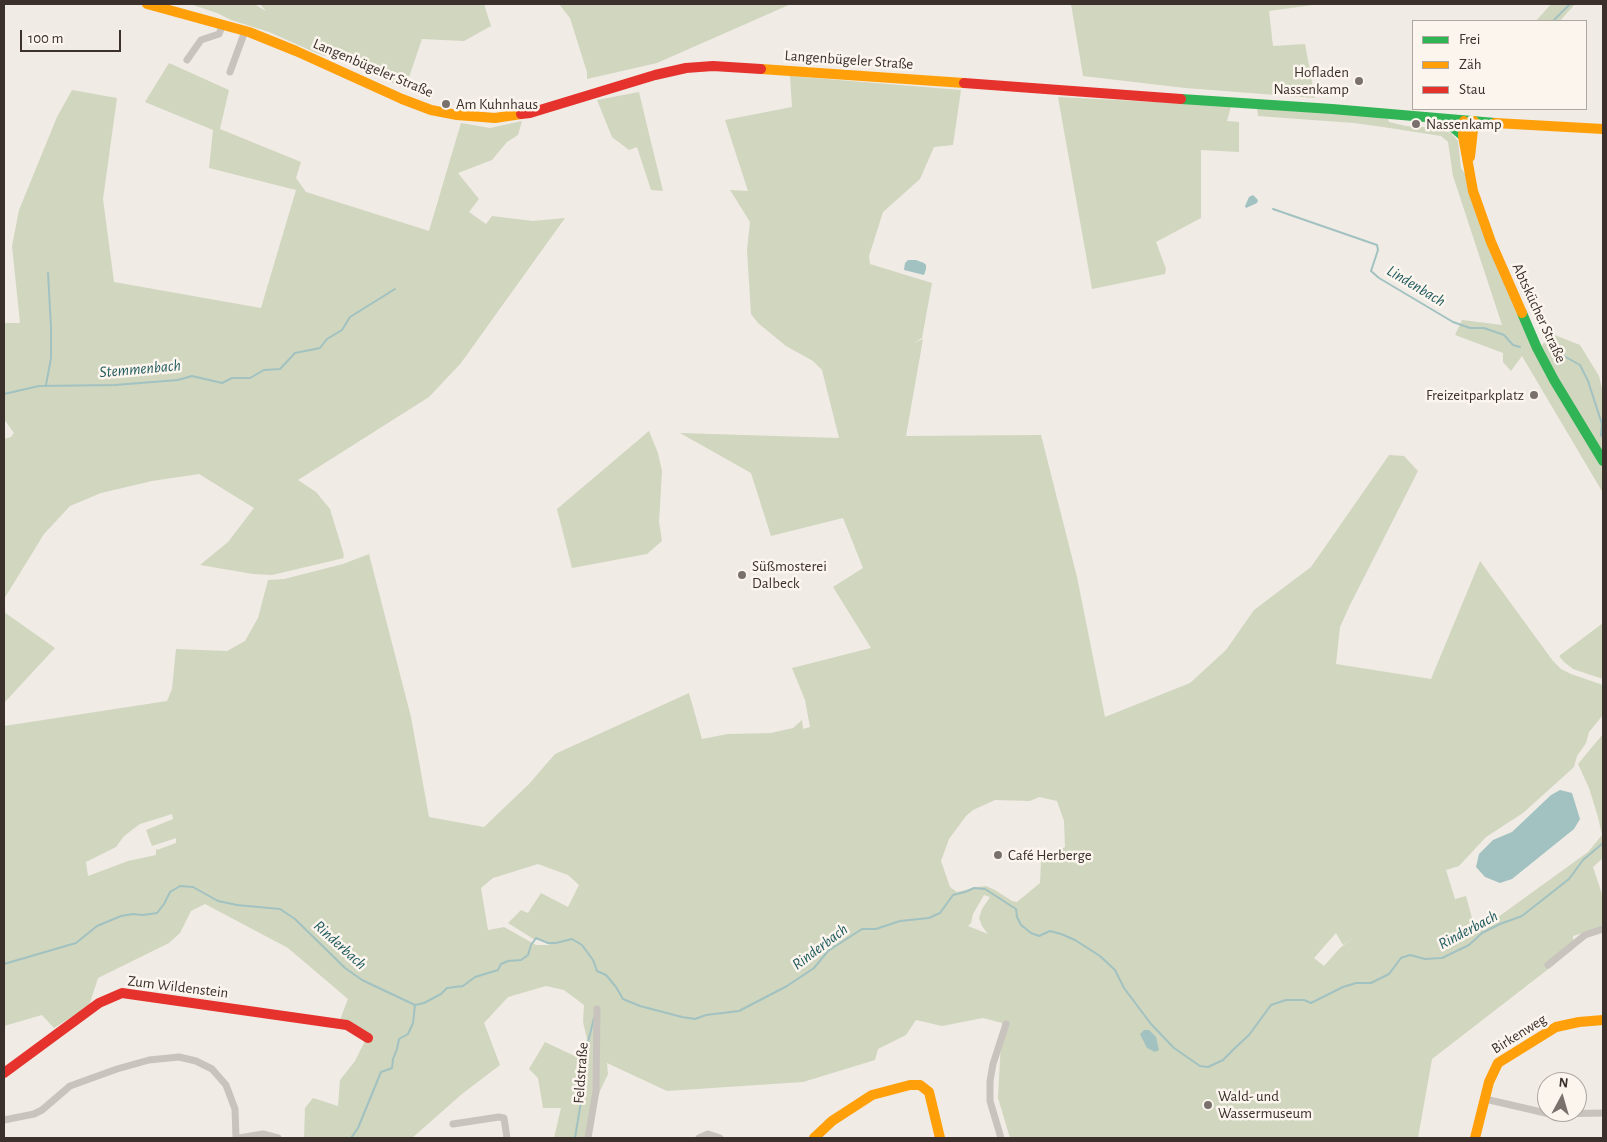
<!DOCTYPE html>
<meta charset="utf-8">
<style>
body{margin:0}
#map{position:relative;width:1607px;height:1142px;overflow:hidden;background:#f0ebe5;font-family:"Alegreya Sans",sans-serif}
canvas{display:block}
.frame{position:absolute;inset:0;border:5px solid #3b302b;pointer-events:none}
.legend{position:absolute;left:1412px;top:20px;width:175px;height:90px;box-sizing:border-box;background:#fbf5ee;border:1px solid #aea6a0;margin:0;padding:6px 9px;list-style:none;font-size:15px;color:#3b302b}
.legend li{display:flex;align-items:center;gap:10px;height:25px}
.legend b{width:25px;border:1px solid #aea6a0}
.north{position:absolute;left:1537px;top:1072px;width:50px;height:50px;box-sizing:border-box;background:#fbf5ee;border:1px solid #aea6a0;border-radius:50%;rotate:6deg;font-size:14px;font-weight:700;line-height:20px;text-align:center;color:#3b302b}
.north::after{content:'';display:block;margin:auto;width:18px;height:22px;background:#7a716c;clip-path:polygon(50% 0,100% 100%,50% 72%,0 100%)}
.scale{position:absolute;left:20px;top:30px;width:101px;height:22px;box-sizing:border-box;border:2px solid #3b302b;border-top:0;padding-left:6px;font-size:15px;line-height:18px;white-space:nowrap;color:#3b302b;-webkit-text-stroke:4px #fbf5ee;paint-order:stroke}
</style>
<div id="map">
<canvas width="1607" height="1142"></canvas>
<div class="frame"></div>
<ul class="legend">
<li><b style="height:6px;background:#30b455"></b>Frei</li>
<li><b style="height:6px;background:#ff9f0a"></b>Zäh</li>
<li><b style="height:6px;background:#e5322d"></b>Stau</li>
</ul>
<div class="north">N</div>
<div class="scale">100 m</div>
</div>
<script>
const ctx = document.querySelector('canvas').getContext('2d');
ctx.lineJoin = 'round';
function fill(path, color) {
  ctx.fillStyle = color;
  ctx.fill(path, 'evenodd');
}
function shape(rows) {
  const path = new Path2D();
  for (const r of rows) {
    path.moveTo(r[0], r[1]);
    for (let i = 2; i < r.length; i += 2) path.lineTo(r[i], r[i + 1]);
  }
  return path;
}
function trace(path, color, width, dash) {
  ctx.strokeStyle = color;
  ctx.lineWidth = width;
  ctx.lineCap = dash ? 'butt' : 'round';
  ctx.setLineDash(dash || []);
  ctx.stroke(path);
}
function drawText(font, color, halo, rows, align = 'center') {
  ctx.font = font + ' "Alegreya Sans",sans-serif';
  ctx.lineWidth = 5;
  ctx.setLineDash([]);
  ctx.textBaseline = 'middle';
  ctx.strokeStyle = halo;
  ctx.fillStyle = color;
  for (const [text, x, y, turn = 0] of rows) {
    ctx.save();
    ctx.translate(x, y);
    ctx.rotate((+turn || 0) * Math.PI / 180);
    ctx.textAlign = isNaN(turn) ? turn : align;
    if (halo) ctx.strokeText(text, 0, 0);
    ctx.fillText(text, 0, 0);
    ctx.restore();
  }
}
fill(shape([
 [190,4,254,4,266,11,260,4,484,4,491,26,464,41,422,39,405,89,334,55,325,56,314,52,269,32,231,20,217,13],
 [559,4,791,4,657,63,587,79,587,72,570,18],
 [1071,4,1321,4,1269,11,1273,46,1305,44,1315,98,1185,88,1083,76],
 [1551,4,1575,4,1560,21,1536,21],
 [169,63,229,90,220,129,301,162,296,178,306,192,429,231,461,123,490,128,522,121,518,135,507,142,492,160,458,173,479,199,469,212,486,224,492,216,533,221,565,218,461,363,429,397,298,480,316,492,330,509,344,555,343,556,344,558,272,575,253,574,200,565,228,542,254,508,199,474,152,481,101,493,70,506,44,534,4,599,4,439,11,437,14,433,4,419,4,323,20,323,12,246,19,210,57,117,72,90,117,98,103,199,114,282,261,308,296,190,209,168,213,130,145,102],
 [790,76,961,90,953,145,934,147,920,179,883,212,869,256,870,264,932,283,922,338,914,343,923,339,906,436,1041,435,1077,577,1105,717,1190,683,1226,650,1254,610,1311,567,1389,455,1404,456,1418,471,1350,605,1340,627,1336,664,1431,679,1480,561,1553,661,1561,669,1571,674,1603,685,1603,715,1589,732,1586,743,1577,756,1574,767,1523,813,1486,837,1459,866,1446,870,1455,899,1466,896,1476,933,1588,852,1602,835,1598,817,1589,788,1578,764,1603,734,1603,858,1593,867,1603,897,1603,927,1573,936,1573,948,1551,967,1432,1059,1418,1138,1010,1138,998,1098,1002,1023,983,1018,942,1026,916,1020,906,1035,878,1049,875,1060,803,1082,667,1091,607,1063,608,1074,600,1091,590,1124,588,1138,554,1138,561,1108,543,1108,538,1078,529,1069,545,1042,581,1059,587,1039,583,1022,584,1005,564,990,546,986,508,997,484,1023,500,1065,462,1094,412,1138,304,1138,305,1108,313,1098,338,1106,340,1080,355,1061,368,1035,349,1020,340,1020,348,999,288,948,205,904,191,911,180,933,169,943,98,978,89,1006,54,1028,42,1015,4,1026,4,726,167,701,172,689,176,649,227,651,245,641,258,618,268,580,284,579,343,564,369,554,411,717,429,817,484,827,529,784,555,754,689,693,702,739,728,734,771,733,793,728,802,720,803,729,810,727,805,700,792,668,871,648,833,587,863,568,843,518,771,536,751,473,680,433,839,438,822,370,813,361,786,346,758,323,751,314,747,250,750,222,730,190,748,191,725,120,792,107],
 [1039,797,1057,801,1064,821,1065,847,1041,861,1040,883,1017,902,1012,901,995,890,986,886,978,887,957,892,950,887,941,861,949,839,966,816,973,810,995,800,1030,801],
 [172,814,173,819,146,830,152,846,176,838,176,843,157,850,156,848,156,855,128,861,88,876,86,862,116,847,124,836,140,824],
 [538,864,568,875,579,885,568,907,541,893,528,913,521,910,508,923,535,940,541,939,546,941,549,945,536,945,504,927,488,930,481,888,493,878],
 [984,895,990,897,982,909,979,918,982,926,988,934,968,926,971,923,973,914],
 [1336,933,1343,945,1354,937,1340,948,1324,966,1314,958],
 [639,92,649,134,663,191,651,190,637,147,629,150,612,137,597,100],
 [1058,97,1231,106,1227,121,1239,122,1239,152,1201,150,1201,218,1156,242,1166,269,1165,274,1092,289],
 [1257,107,1363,115,1388,119,1389,122,1406,126,1436,128,1451,133,1458,141,1461,168,1477,191,1504,263,1541,346,1552,334,1580,345,1599,376,1603,393,1603,493,1522,356,1511,371,1503,362,1503,353,1455,335,1462,320,1502,325,1453,176,1448,142,1441,136,1383,127,1354,123,1258,116],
 [649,431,658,453,662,471,659,522,662,541,647,554,572,568,557,509],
 [4,612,55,648,4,703],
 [1603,623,1603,679,1573,669,1564,662,1559,656]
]), '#d1d6bf');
fill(shape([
 [1253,195,1258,200,1257,203,1246,208,1245,206,1249,197],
 [908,260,916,260,924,263,926,265,926,269,924,275,904,270,905,263],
 [1560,790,1572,793,1580,819,1574,829,1512,879,1500,883,1485,877,1476,867,1479,854,1493,840,1512,832,1551,795],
 [1144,1030,1149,1030,1156,1037,1159,1050,1155,1052,1147,1048,1140,1034]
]), '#a1c2c1');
trace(shape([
 [1553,21,1570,4],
 [1273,209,1377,245,1378,250,1371,271,1379,278,1453,322,1470,328,1484,328,1504,335,1513,345,1520,347],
 [1552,348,1560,350,1562,355,1580,365,1588,381,1602,424,1601,435,1603,438],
 [46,385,51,358,51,327,48,273],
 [4,394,39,386,115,385,178,380,192,376,222,383,232,378,250,378,264,370,280,369,295,353,320,348,327,339,342,330,350,317,395,289],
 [4,964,76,943,97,926,121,916,133,914,143,915,157,913,164,904,170,892,180,886,193,887,218,901,237,905,280,909,295,919,345,968,362,980,415,1005,424,1003,441,994,447,988,463,986,475,977,498,970,501,964,508,961,521,960,528,955,531,945,536,938,548,943,556,943,572,939,582,945,593,960,597,971,606,975,616,987,623,999,640,1006,682,1017,695,1019,706,1015,739,1011,787,986,814,968,828,951,862,929,876,929,900,921,929,918,940,913,953,895,965,892,974,888,985,889,1016,909,1017,917,1021,925,1031,933,1039,936,1050,931,1061,934,1075,940,1100,956,1115,970,1124,988,1151,1024,1174,1048,1200,1066,1208,1067,1223,1060,1236,1047,1249,1035,1271,1005,1286,1000,1304,1000,1311,1003,1343,987,1356,983,1371,983,1389,974,1401,958,1410,955,1425,959,1442,958,1469,945,1482,933,1500,924,1522,916,1569,879,1583,860,1603,843],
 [351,1138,358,1128,381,1072,392,1068,393,1059,397,1049,399,1039,408,1034,413,1023,415,1005],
 [575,1138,583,1089,584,1058,594,1018]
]), '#a1c2c1', 2);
trace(shape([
 [187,60,201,40,219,34,223,24],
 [230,72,245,31],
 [1548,965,1585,935,1603,929],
 [1485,1099,1550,1114,1603,1113],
 [4,1120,34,1114,42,1110,70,1086,117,1069,149,1060,179,1057,196,1061,212,1069,226,1085,235,1109,236,1138],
 [453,1124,499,1117,504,1118,507,1138],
 [239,1138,263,1134,278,1138],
 [588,1138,596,1091,597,1009],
 [699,1138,708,1134,720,1138],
 [1001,1138,990,1101,990,1081,993,1064,1006,1024]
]), '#c9c3be', 7);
trace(shape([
 [1181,99,1332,109,1495,123],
 [1443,119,1463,136],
 [1522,313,1537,348,1554,380,1603,461]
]), '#30b455', 10);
trace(shape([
 [147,4,249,32,296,51,402,99,431,110,457,115,495,118,521,114],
 [761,69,964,83],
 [1464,121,1463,136,1473,191,1491,242,1522,313],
 [1495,123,1603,129],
 [1470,157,1474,121],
 [814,1138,832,1121,872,1095,910,1085,920,1085,929,1092,940,1138],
 [1475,1138,1489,1082,1498,1063,1556,1027,1579,1022,1603,1020]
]), '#ff9f0a', 10);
trace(shape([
 [964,83,1181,99],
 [521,114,530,113,655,75,686,68,713,66,761,69],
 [4,1073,99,1003,122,993,347,1025,368,1038]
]), '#e5322d', 10);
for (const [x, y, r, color] of [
 [1359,81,5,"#7a716c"],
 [446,104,5,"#7a716c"],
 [1416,124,5,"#7a716c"],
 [1534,395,5,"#7a716c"],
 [742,575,5,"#7a716c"],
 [998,855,5,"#7a716c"],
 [1208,1105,5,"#7a716c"]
]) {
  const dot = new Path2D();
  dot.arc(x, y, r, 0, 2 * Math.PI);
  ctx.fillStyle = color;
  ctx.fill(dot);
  trace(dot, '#fbf5ee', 2);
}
drawText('15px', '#3b302b', '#fbf5ee', [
 ["Langenbügeler Straße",849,60,4],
 ["Langenbügeler Straße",373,68,23],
 ["Abtskücher Straße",1539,313,65],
 ["Zum Wildenstein",178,987,7],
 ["Birkenweg",1519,1034,-32],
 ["Feldstraße",581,1073,-86]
]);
drawText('15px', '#3b302b', '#fbf5ee', [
 ["Hofladen",1349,72,"right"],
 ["Nassenkamp",1349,89,"right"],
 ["Am Kuhnhaus",456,104],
 ["Nassenkamp",1426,124],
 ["Freizeitparkplatz",1524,395,"right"],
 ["Süßmosterei",752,566],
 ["Dalbeck",752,583],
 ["Café Herberge",1008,855],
 ["Wald- und",1218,1096],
 ["Wassermuseum",1218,1113]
], 'left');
drawText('italic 16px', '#1f5a5e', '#fbf5ee', [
 ["Lindenbach",1416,286,31],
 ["Stemmenbach",140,369,-5],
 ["Rinderbach",1468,930,-28],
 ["Rinderbach",340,945,42],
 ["Rinderbach",820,947,-37]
]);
</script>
